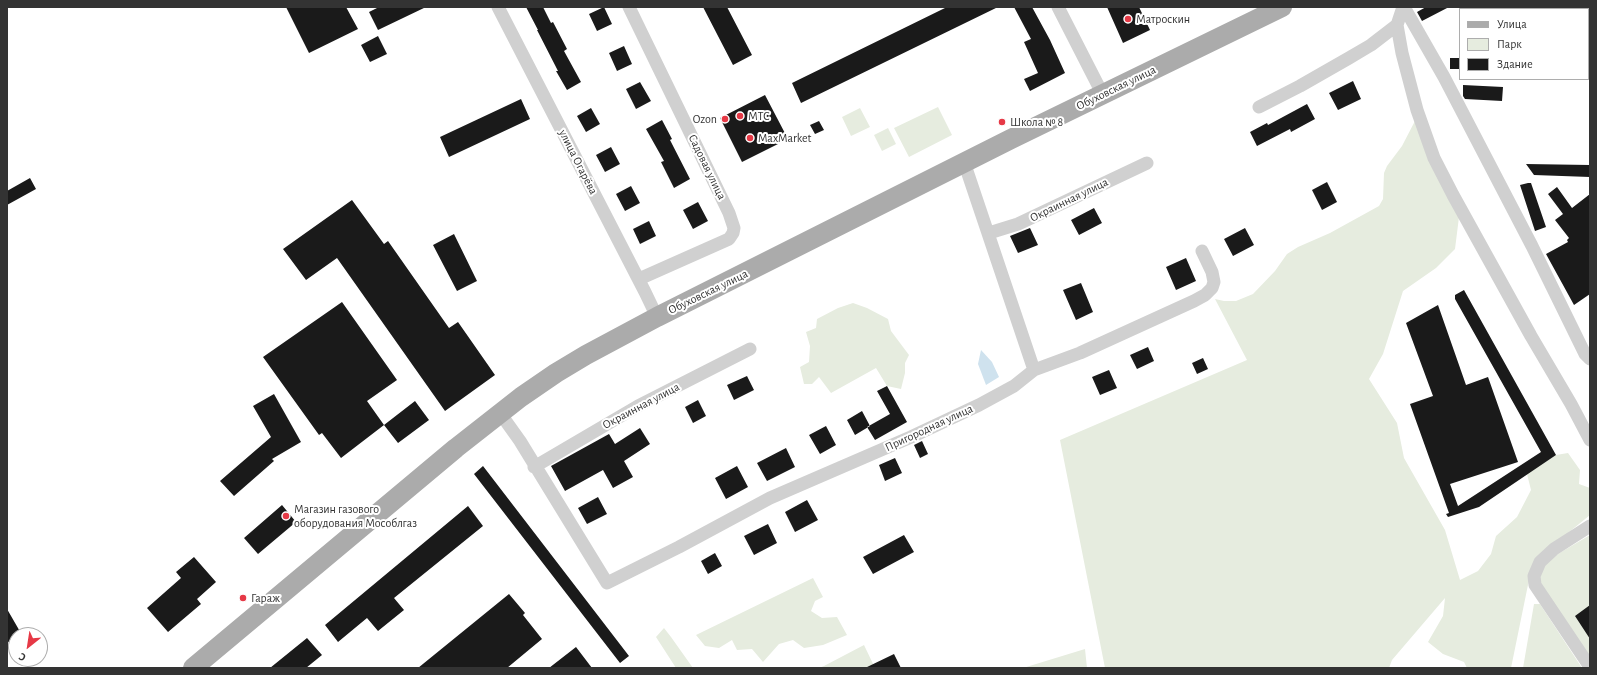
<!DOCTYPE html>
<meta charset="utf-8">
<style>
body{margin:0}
#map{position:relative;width:1597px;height:675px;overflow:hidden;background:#fff;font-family:"Alegreya Sans",sans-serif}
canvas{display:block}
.frame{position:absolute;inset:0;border:8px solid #333;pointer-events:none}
.legend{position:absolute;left:1459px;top:8px;width:130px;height:72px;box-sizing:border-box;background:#fff;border:1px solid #adadad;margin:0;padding:5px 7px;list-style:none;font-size:12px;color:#333}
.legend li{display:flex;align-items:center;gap:8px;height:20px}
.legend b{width:20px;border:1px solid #adadad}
.north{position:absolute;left:8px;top:627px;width:40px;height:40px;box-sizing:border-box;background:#fff;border:1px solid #adadad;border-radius:50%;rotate:210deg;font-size:11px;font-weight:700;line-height:16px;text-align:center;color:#333}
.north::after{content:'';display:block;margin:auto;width:14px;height:18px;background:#e63946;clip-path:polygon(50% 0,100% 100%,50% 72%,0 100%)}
</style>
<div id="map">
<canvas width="1597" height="675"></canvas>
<div class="frame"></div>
<ul class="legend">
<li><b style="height:5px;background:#ababab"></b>Улица</li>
<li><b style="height:11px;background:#e6ecdf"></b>Парк</li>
<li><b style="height:11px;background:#1a1a1a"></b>Здание</li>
</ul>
<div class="north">С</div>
</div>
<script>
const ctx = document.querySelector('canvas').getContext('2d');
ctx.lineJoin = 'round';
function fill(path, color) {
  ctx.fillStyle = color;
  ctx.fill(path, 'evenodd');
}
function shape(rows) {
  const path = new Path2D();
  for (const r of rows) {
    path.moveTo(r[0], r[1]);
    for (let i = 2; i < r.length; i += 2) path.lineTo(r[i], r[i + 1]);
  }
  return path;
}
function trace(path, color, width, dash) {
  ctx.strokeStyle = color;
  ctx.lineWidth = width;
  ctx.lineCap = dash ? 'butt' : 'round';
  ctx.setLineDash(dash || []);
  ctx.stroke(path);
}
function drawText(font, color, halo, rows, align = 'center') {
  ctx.font = font + ' "Alegreya Sans",sans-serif';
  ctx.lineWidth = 4;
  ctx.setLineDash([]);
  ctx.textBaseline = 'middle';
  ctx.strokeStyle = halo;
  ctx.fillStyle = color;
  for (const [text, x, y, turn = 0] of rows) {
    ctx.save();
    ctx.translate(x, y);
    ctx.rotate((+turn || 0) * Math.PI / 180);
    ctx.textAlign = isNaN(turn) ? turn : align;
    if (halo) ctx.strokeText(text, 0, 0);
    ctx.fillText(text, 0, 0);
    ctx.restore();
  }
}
fill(shape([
 [938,107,952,135,909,157,894,128],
 [860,108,870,127,851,136,842,117],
 [1416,119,1459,217,1455,249,1436,268,1403,291,1383,354,1369,379,1397,423,1404,458,1445,530,1460,580,1478,571,1491,554,1496,536,1517,517,1531,490,1527,474,1556,455,1568,453,1580,470,1579,484,1590,488,1590,515,1536,559,1530,575,1511,668,1467,668,1464,662,1443,654,1428,642,1443,616,1445,598,1392,660,1389,668,1105,668,1060,440,1247,360,1215,299,1224,301,1236,301,1253,294,1275,271,1287,254,1298,247,1330,233,1379,206,1383,199,1384,173,1387,166,1402,146],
 [888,128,896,144,882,151,874,135],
 [853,303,867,308,888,319,891,331,909,355,905,363,905,373,901,389,887,386,876,368,831,393,819,377,812,384,804,384,800,367,809,362,810,346,806,332,816,328,817,319,838,308],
 [1590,535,1590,659,1537,578,1546,561],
 [813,578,823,597,815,601,811,611,822,618,837,617,847,635,823,645,804,648,793,640,779,644,763,662,752,649,737,650,732,640,719,648,705,646,696,635],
 [1534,604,1540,604,1582,668,1523,668],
 [664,628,671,637,693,668,676,668,656,637],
 [864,645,875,668,819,668,824,666],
 [1085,649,1087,668,1023,668]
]), '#e6ecdf');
fill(shape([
 [981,350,992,362,999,377,986,385,978,364]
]), '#cfe2ee');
fill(shape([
 [286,7,346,7,358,29,309,53],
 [379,7,426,7,378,30,369,12],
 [526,7,543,7,551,23,553,22,567,49,564,51,581,82,567,90,556,71,558,71,537,30,538,30],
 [604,7,612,24,597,31,589,14],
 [703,7,727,7,752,55,733,65],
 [947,7,998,7,801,103,792,83],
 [1014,7,1032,7,1050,40,1065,73,1030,91,1024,79,1038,73,1024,42,1031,39],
 [1107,7,1139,7,1150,30,1123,43],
 [1426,7,1449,7,1422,21,1417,12],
 [378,36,387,54,370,62,361,45],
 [624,46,632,64,617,71,609,53],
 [1450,58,1460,58,1460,69,1450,69],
 [1353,81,1361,99,1338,110,1329,93],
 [640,82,651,101,636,109,626,89],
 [1463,85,1503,87,1502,101,1465,99,1463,96],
 [765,95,788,139,742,162,720,118],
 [521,99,530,119,449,157,440,137],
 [1307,104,1315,119,1291,132,1290,129,1257,146,1250,132,1267,123,1268,125],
 [591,108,600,124,586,132,577,116],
 [662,120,672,139,670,140,690,179,674,188,661,162,664,161,646,129],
 [819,121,824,130,815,134,810,125],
 [611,147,620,164,605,172,596,155],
 [1526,164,1590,165,1590,177,1534,175],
 [30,178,36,189,7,205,7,191],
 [1327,182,1337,202,1322,210,1312,190],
 [1528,183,1531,183,1546,227,1535,231,1520,185],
 [631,186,640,203,625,211,616,194],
 [1557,187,1572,208,1590,194,1590,294,1574,305,1546,254,1568,242,1567,240,1569,238,1555,220,1563,214,1548,194],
 [352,200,384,244,388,241,449,328,458,322,495,375,445,411,337,258,306,280,283,249],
 [698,202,708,221,693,229,683,210],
 [1094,208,1102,223,1079,235,1071,220],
 [649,221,656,236,640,244,633,229],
 [1030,228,1038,245,1018,253,1010,236],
 [1245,228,1254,245,1233,256,1224,239],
 [454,234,477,281,457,291,433,245],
 [1186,258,1196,281,1176,290,1166,267],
 [1081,283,1093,312,1076,320,1063,290],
 [1464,290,1556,455,1479,507,1448,517,1446,514,1449,513,1410,404,1433,396,1406,323,1438,305,1466,385,1488,377,1518,462,1450,484,1458,506,1541,452,1455,299,1455,295],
 [342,302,397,380,367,401,384,425,341,458,322,433,319,435,263,357],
 [1148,347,1154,361,1137,369,1130,355],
 [1203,358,1208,369,1197,374,1192,363],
 [1109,370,1117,388,1100,395,1092,377],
 [747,376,754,390,734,400,727,385],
 [887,386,907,422,875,440,867,427,890,414,877,391],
 [274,394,301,442,272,459,274,461,234,496,220,481,271,437,253,406],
 [698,400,706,416,693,423,685,407],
 [415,401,429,420,398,443,384,425],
 [862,411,870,426,855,435,847,420],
 [826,426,836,445,820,454,809,435],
 [640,428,650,444,624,461,633,477,613,488,603,470,565,491,551,466,609,434,615,444],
 [922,441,928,454,920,458,914,445],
 [786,448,795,467,767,481,757,463],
 [895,458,902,473,885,481,879,465],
 [483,466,629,656,620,663,474,474],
 [737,466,748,487,726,499,715,478],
 [598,497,607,514,587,524,578,508],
 [807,500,818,520,795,532,785,512],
 [282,505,296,522,258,554,244,538],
 [468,506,483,526,394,598,404,610,378,631,367,618,338,642,325,625],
 [768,524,777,543,754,555,744,536],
 [904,535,914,552,873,574,863,557],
 [715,553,722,566,708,574,701,561],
 [194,557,216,582,197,599,201,604,168,632,147,608,181,578,176,572],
 [509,594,525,613,523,615,542,639,507,668,418,668],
 [1590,605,1590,639,1575,616],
 [7,609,22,635,16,635,16,637,7,643],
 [307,638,322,655,306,668,270,668],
 [576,647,592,668,549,668],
 [894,654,901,668,865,668]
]), '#1a1a1a');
trace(shape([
 [498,7,645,292,657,317],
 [629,7,729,213,734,228,733,233,729,239,639,279],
 [1058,7,1103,95],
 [1403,7,1397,25,1402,53,1417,110,1434,158,1453,195,1531,336,1571,404,1590,440],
 [1404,7,1444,77,1532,246,1585,354,1590,359],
 [1259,107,1300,86,1349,58,1371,45,1397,25],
 [964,162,1034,370],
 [989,233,1018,224,1147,163],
 [500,413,520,441,607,583,679,547,770,498,911,437,979,405,1014,386,1034,370,1080,353,1194,301,1205,295,1212,288,1214,282,1212,272,1202,251],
 [534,467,638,406,750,349],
 [1590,526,1554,549,1540,562,1534,576,1535,585,1590,667]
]), '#d0d0d0', 13);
trace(shape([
 [193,668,456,448,521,397,556,373,586,355,657,317,1011,139,1282,7]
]), '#ababab', 20);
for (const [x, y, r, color] of [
 [1128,19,4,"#e63946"],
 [740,116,4,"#e63946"],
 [725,119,4,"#e63946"],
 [1002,122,4,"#e63946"],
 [750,138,4,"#e63946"],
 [286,516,4,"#e63946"],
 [243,598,4,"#e63946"]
]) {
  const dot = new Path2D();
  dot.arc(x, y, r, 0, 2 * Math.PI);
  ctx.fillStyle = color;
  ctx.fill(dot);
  trace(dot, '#fff', 1.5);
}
drawText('12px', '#333', '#fff', [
 ["Матроскин",1136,19],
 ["МТС",748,116],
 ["Ozon",717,119,"right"],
 ["Школа № 8",1010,122],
 ["MaxMarket",758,138],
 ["Магазин газового",294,509],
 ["оборудования Мособлгаз",294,523],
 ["Гараж",251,598]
], 'left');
drawText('12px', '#333', '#fff', [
 ["Обуховская улица",1116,88,-26],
 ["улица Огарёва",578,162,63],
 ["Садовая улица",707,167,64],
 ["Окраинная улица",1069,200,-26],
 ["Обуховская улица",708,292,-26],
 ["Окраинная улица",641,406,-28],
 ["Пригородная улица",929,428,-25]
]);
</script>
